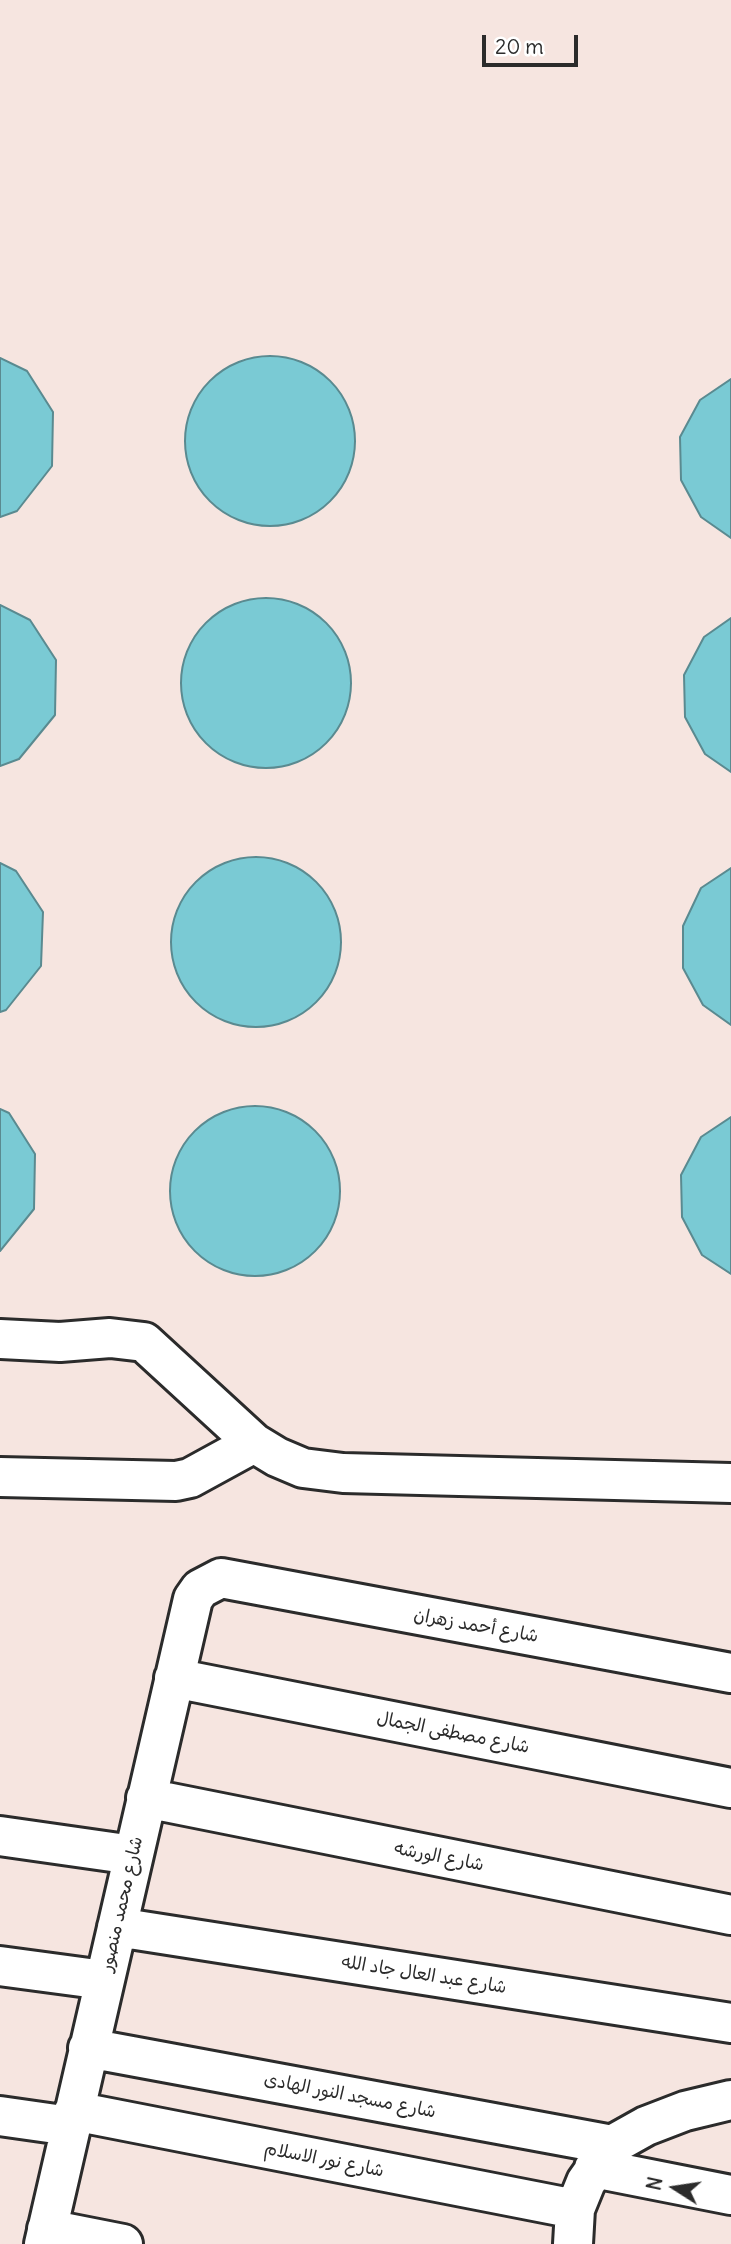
<!DOCTYPE html>
<meta charset="utf-8">
<style>
body{margin:0}
#map{position:relative;width:731px;height:2244px;overflow:hidden;background:#f6e5e0;font-family:Delius,sans-serif}
canvas{display:block}
.north{position:absolute;left:640px;top:2153px;width:70px;height:70px;-webkit-text-stroke:5px #fff;paint-order:stroke;rotate:282deg;font-size:19px;font-weight:700;line-height:28px;text-align:center;color:#2b2b2b}
.north::after{content:'';display:block;margin:auto;width:24px;height:32px;background:#2b2b2b;clip-path:polygon(50% 0,100% 100%,50% 72%,0 100%)}
.scale{position:absolute;left:482px;top:35px;width:96px;height:32px;box-sizing:border-box;border:4px solid #2b2b2b;border-top:0;padding-left:9px;font-size:21px;line-height:24px;white-space:nowrap;color:#2b2b2b;-webkit-text-stroke:5px #fff;paint-order:stroke}
</style>
<div id="map">
<canvas width="731" height="2244"></canvas>
<div class="north">N</div>
<div class="scale">20 m</div>
</div>
<script>
const ctx = document.querySelector('canvas').getContext('2d');
ctx.lineJoin = 'round';
function fill(path, color) {
  ctx.fillStyle = color;
  ctx.fill(path, 'evenodd');
}
function shape(rows) {
  const path = new Path2D();
  for (const r of rows) {
    if (r.length === 3) {
      path.moveTo(r[0] + r[2], r[1]);
      path.arc(r[0], r[1], r[2], 0, 2 * Math.PI);
      continue;
    }
    path.moveTo(r[0], r[1]);
    for (let i = 2; i < r.length; i += 2) path.lineTo(r[i], r[i + 1]);
  }
  return path;
}
function trace(path, color, width, dash) {
  ctx.strokeStyle = color;
  ctx.lineWidth = width;
  ctx.lineCap = dash ? 'butt' : 'round';
  ctx.setLineDash(dash || []);
  ctx.stroke(path);
}
function drawText(font, color, halo, rows, align = 'center') {
  ctx.font = font + ' Delius,"Playpen Sans Arabic",sans-serif';
  ctx.lineWidth = 5;
  ctx.setLineDash([]);
  ctx.textBaseline = 'middle';
  ctx.strokeStyle = halo;
  ctx.fillStyle = color;
  for (const [text, x, y, turn = 0] of rows) {
    ctx.save();
    ctx.translate(x, y);
    ctx.rotate((+turn || 0) * Math.PI / 180);
    ctx.textAlign = isNaN(turn) ? turn : align;
    if (halo) ctx.strokeText(text, 0, 0);
    ctx.fillText(text, 0, 0);
    ctx.restore();
  }
}
const water = shape([
 [270,441,85],
 [0,358,27,371,53,412,52,466,17,511,0,517,0,358],
 [731,379,731,538,701,517,681,480,680,437,700,400,731,379],
 [266,683,85],
 [0,605,30,620,56,660,55,715,19,759,0,766,0,605],
 [731,618,731,772,705,754,685,717,684,675,704,637,731,618],
 [256,942,85],
 [0,863,16,871,43,912,41,966,6,1010,0,1012,0,863],
 [731,868,731,1025,703,1005,683,968,683,926,701,888,731,868],
 [255,1191,85],
 [0,1109,9,1113,35,1154,34,1209,0,1251,0,1109],
 [731,1117,731,1274,702,1255,682,1217,681,1175,701,1137,731,1117]
]);
fill(water, '#7acad4');
trace(water, '#5a8a90', 2);
const minor = shape([
 [0,1339,60,1342,110,1338,144,1342,254,1443,277,1457,303,1468,343,1473,731,1483],
 [0,1477,176,1481,190,1478,254,1443],
 [174,1678,731,1788],
 [146,1798,731,1915],
 [0,1836,133,1855],
 [117,1927,731,2023],
 [0,1966,104,1980],
 [88,2048,612,2145],
 [74,2111,575,2209],
 [0,2116,70,2126],
 [594,2168,731,2195],
 [47,2229,123,2244],
 [44,2244,193,1599,200,1589,221,1578,731,1673],
 [573,2244,575,2209,586,2182,612,2145,646,2126,685,2111,731,2100]
]);
trace(minor, '#2b2b2b', 44);
trace(minor, '#fff', 38);
drawText('18px', '#2b2b2b', '#fff', [
 ["شارع أحمد زهران",476,1626,10],
 ["شارع مصطفى الجمال",453,1733,11],
 ["شارع الورشه",439,1857,11],
 ["شارع محمد منصور",122,1904,-77],
 ["شارع عبد العال جاد الله",424,1975,9],
 ["شارع مسجد النور الهادى",350,2096,11],
 ["شارع نور الاسلام",324,2160,11]
]);
</script>
